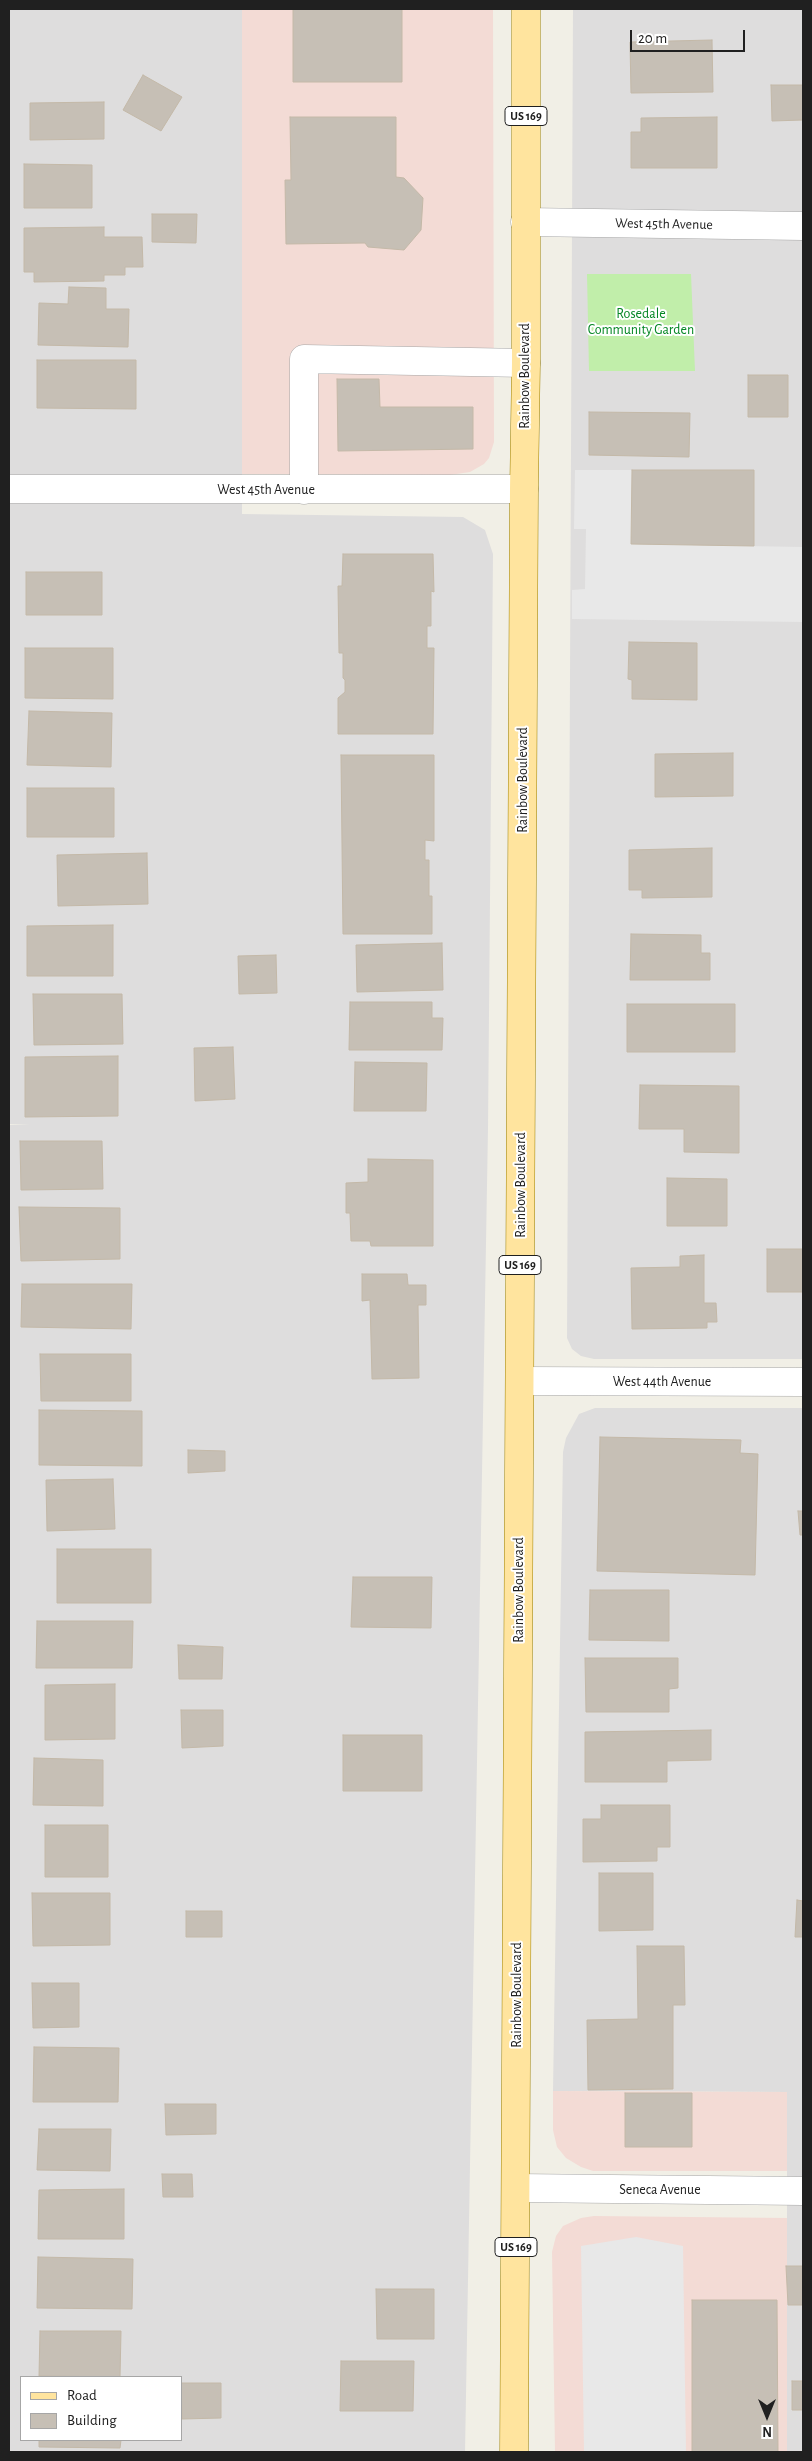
<!DOCTYPE html>
<style>
body{margin:0}
#map{position:relative;width:812px;height:2461px;overflow:hidden;background:#f1efe6;font-family:"Alegreya Sans",sans-serif}
canvas{display:block}
.frame{position:absolute;inset:0;border:10px solid #202020;pointer-events:none}
.legend{position:absolute;left:20px;top:2376px;width:162px;height:65px;box-sizing:border-box;background:#fff;border:1px solid #a6a6a6;margin:0;padding:6px 9px;list-style:none;font-size:15px;color:#202020}
.legend li{display:flex;align-items:center;gap:10px;height:25px}
.legend b{width:25px;border:1px solid #a6a6a6}
.north{position:absolute;left:742px;top:2391px;width:50px;height:50px;-webkit-text-stroke:4px #fff;paint-order:stroke;rotate:180deg;font-size:14px;font-weight:700;line-height:20px;text-align:center;color:#202020}
.north::after{content:'';display:block;margin:auto;width:18px;height:22px;background:#202020;clip-path:polygon(50% 0,100% 100%,50% 72%,0 100%)}
.scale{position:absolute;left:630px;top:30px;width:115px;height:22px;box-sizing:border-box;border:2px solid #202020;border-top:0;padding-left:6px;font-size:15px;line-height:18px;white-space:nowrap;color:#202020;-webkit-text-stroke:4px #fff;paint-order:stroke}
</style>
<div id="map">
<canvas width="812" height="2461"></canvas>
<div class="frame"></div>
<ul class="legend">
<li><b style="height:6px;background:#ffe49e"></b>Road</li>
<li><b style="height:14px;background:#c6bfb5"></b>Building</li>
</ul>
<div class="north">N</div>
<div class="scale">20 m</div>
</div>
<script>
const ctx = document.querySelector('canvas').getContext('2d');
ctx.lineJoin = 'round';
function fill(path, color) {
  ctx.fillStyle = color;
  ctx.fill(path, 'evenodd');
}
function shape(rows) {
  const path = new Path2D();
  for (const r of rows) {
    path.moveTo(r[0], r[1]);
    for (let i = 2; i < r.length; i += 2) path.lineTo(r[i], r[i + 1]);
  }
  return path;
}
function trace(path, color, width, dash) {
  ctx.strokeStyle = color;
  ctx.lineWidth = width;
  ctx.lineCap = dash ? 'butt' : 'round';
  ctx.setLineDash(dash || []);
  ctx.stroke(path);
}
function drawText(font, color, halo, rows, align = 'center') {
  ctx.font = font + ' "Alegreya Sans",sans-serif';
  ctx.lineWidth = 4;
  ctx.setLineDash([]);
  ctx.textBaseline = 'middle';
  ctx.strokeStyle = halo;
  ctx.fillStyle = color;
  for (const [text, x, y, turn = 0] of rows) {
    ctx.save();
    ctx.translate(x, y);
    ctx.rotate((+turn || 0) * Math.PI / 180);
    ctx.textAlign = isNaN(turn) ? turn : align;
    if (halo) ctx.strokeText(text, 0, 0);
    ctx.fillText(text, 0, 0);
    ctx.restore();
  }
}
fill(shape([
 [9,9,242,9,242,514,463,517,485,530,493,554,488,1128,465,2452,9,2452,9,1125,30,1125,9,1124],
 [21,2377,181,2377,181,2440,21,2440],
 [573,9,803,9,803,1359,594,1359,581,1356,572,1349,567,1338],
 [595,1408,803,1408,803,2452,787,2452,787,2092,553,2091,563,1452,566,1438,579,1414]
]), '#dedddd');
fill(shape([
 [242,9,493,9,494,442,489,458,484,464,470,472,450,475,242,474],
 [553,2091,787,2092,787,2171,593,2171,581,2167,566,2158,557,2147,553,2130],
 [594,2216,787,2218,787,2452,555,2452,552,2252,556,2236,563,2226,581,2218]
]), '#f3dbd5');
fill(shape([
 [587,274,691,274,695,371,589,371]
]), '#c1eeaa');
fill(shape([
 [575,470,632,470,632,544,803,547,803,622,572,619,572,590,585,589,586,529,574,529],
 [636,2237,683,2246,686,2452,584,2452,581,2246]
]), '#e8e8e8');
const building = shape([
 [293,9,402,9,402,82,293,82,293,9],
 [712,40,713,92,631,93,630,42,712,40],
 [143,75,182,97,161,131,123,110,143,75],
 [771,85,803,85,803,120,772,121,771,85],
 [104,102,104,139,30,140,30,103,104,102],
 [290,117,396,117,396,177,404,178,423,198,421,230,404,250,368,247,365,243,286,244,285,180,291,180,290,117],
 [717,117,717,168,631,168,631,132,641,132,641,118,717,117],
 [24,164,92,165,92,208,24,208,24,164],
 [152,214,197,214,196,243,152,242,152,214],
 [104,227,104,237,142,237,143,267,125,267,125,275,104,275,104,281,34,282,34,272,24,272,24,228,104,227],
 [69,287,106,288,106,309,129,309,128,347,38,345,39,303,68,304,69,287],
 [37,360,136,360,136,409,37,408,37,360],
 [748,375,788,375,788,417,748,417,748,375],
 [337,379,379,379,380,407,473,407,473,449,338,451,337,379],
 [589,412,690,413,689,457,589,455,589,412],
 [632,470,754,470,754,546,631,544,632,470],
 [343,554,433,554,434,592,431,591,431,626,427,626,427,648,434,648,433,734,338,734,338,698,345,692,345,680,343,678,343,653,339,653,338,586,342,586,343,554],
 [26,572,102,572,102,615,26,615,26,572],
 [629,642,697,643,697,700,632,699,632,680,628,679,629,642],
 [25,648,113,648,113,699,25,698,25,648],
 [29,711,112,713,111,767,27,765,29,711],
 [733,753,733,796,655,797,655,754,733,753],
 [341,755,434,755,434,841,425,840,425,860,429,860,429,896,432,896,432,934,343,934,341,755],
 [27,788,114,788,114,837,27,837,27,788],
 [712,848,712,897,642,898,642,890,629,890,629,850,712,848],
 [147,853,148,904,58,906,57,855,147,853],
 [113,925,113,976,27,976,27,926,113,925],
 [631,934,701,935,701,953,710,953,710,980,630,980,631,934],
 [442,943,443,990,357,992,356,945,442,943],
 [276,955,277,993,239,994,238,956,276,955],
 [33,994,122,994,123,1044,34,1045,33,994],
 [350,1002,432,1002,432,1018,443,1018,442,1050,349,1050,350,1002],
 [627,1004,735,1004,735,1052,627,1052,627,1004],
 [233,1047,235,1099,195,1101,194,1048,233,1047],
 [118,1056,118,1116,25,1117,25,1057,118,1056],
 [355,1062,427,1063,426,1111,354,1111,355,1062],
 [640,1085,739,1086,739,1153,684,1152,684,1129,639,1129,640,1085],
 [20,1141,102,1141,103,1189,21,1190,20,1141],
 [368,1159,433,1160,433,1246,371,1246,370,1241,351,1241,350,1213,346,1213,346,1183,368,1182,368,1159],
 [667,1178,727,1179,727,1226,667,1226,667,1178],
 [19,1207,120,1208,120,1259,21,1261,19,1207],
 [767,1249,803,1249,803,1292,767,1292,767,1249],
 [704,1255,704,1303,716,1303,717,1322,707,1322,707,1328,632,1329,631,1268,680,1267,680,1256,704,1255],
 [362,1274,407,1274,408,1285,426,1285,426,1305,418,1305,419,1378,372,1379,370,1300,362,1301,362,1274],
 [22,1284,132,1284,131,1329,21,1327,22,1284],
 [40,1354,131,1354,131,1401,41,1401,40,1354],
 [39,1410,142,1411,142,1466,39,1465,39,1410],
 [600,1437,741,1440,740,1453,758,1454,755,1575,597,1571,600,1437],
 [188,1450,225,1451,225,1471,188,1473,188,1450],
 [113,1479,115,1529,47,1531,46,1480,113,1479],
 [798,1511,803,1511,803,1535,800,1535,798,1511],
 [57,1549,151,1549,151,1603,57,1603,57,1549],
 [353,1577,432,1577,431,1628,351,1627,353,1577],
 [590,1590,669,1590,669,1641,589,1640,590,1590],
 [37,1621,133,1621,132,1668,36,1668,37,1621],
 [178,1645,223,1647,222,1679,179,1679,178,1645],
 [585,1658,678,1658,678,1688,669,1689,669,1712,586,1712,585,1658],
 [115,1684,115,1739,45,1740,45,1685,115,1684],
 [181,1710,223,1710,223,1746,182,1748,181,1710],
 [711,1730,711,1760,667,1761,667,1782,585,1782,585,1732,711,1730],
 [343,1735,422,1735,422,1791,343,1791,343,1735],
 [34,1758,103,1760,103,1806,33,1805,34,1758],
 [601,1805,670,1805,670,1847,657,1847,657,1861,583,1862,583,1819,601,1819,601,1805],
 [45,1825,108,1825,108,1877,45,1877,45,1825],
 [599,1873,653,1873,653,1930,599,1931,599,1873],
 [32,1893,110,1893,110,1945,33,1946,32,1893],
 [797,1900,803,1901,803,1937,795,1937,797,1900],
 [186,1911,222,1911,222,1937,186,1937,186,1911],
 [637,1946,684,1946,685,2005,673,2005,673,2089,588,2090,587,2020,638,2019,637,1946],
 [32,1983,79,1983,79,2027,33,2028,32,1983],
 [34,2047,119,2048,118,2102,33,2102,34,2047],
 [625,2093,692,2093,692,2147,625,2147,625,2093],
 [165,2104,216,2104,216,2134,166,2135,165,2104],
 [39,2129,111,2129,110,2171,37,2170,39,2129],
 [162,2174,192,2174,193,2197,163,2197,162,2174],
 [124,2189,124,2239,38,2239,39,2190,124,2189],
 [38,2257,133,2259,132,2309,37,2308,38,2257],
 [786,2266,803,2266,803,2305,788,2305,786,2266],
 [376,2289,434,2289,434,2339,377,2339,376,2289],
 [692,2300,777,2300,778,2452,692,2452,692,2300],
 [40,2331,121,2331,120,2377,39,2376,40,2331],
 [341,2361,414,2361,413,2411,340,2411,341,2361],
 [792,2381,803,2381,803,2410,792,2410,792,2381],
 [181,2383,221,2383,221,2418,182,2419,181,2383],
 [39,2440,121,2440,120,2448,39,2447,39,2440]
]);
fill(building, '#c6bfb5');
trace(building, '#c4b9a8', 1);
const minor = shape([
 [525,222,803,226],
 [9,489,524,489],
 [304,490,304,359,526,363],
 [520,1381,803,1382],
 [516,2188,803,2191]
]);
const major = shape([
 [514,2452,524,489,526,363,526,9]
]);
trace(minor, '#a7a7a7', 29);
trace(major, '#9d8100', 29);
trace(minor, '#fff', 28);
trace(major, '#ffe49e', 28);
for (const [x, y, w] of [
 [526,116,42],
 [520,1265,42],
 [516,2247,42]
]) {
  const box = new Path2D();
  box.roundRect(x - w / 2, y - 9.5, w, 19, 4);
  ctx.fillStyle = '#fff';
  ctx.fill(box);
  trace(box, '#202020', 1);
}
drawText('bold 12px', '#202020', null, [
 ["US 169",526,116],
 ["US 169",520,1265],
 ["US 169",516,2247]
]);
drawText('14px', '#202020', '#fff', [
 ["West 45th Avenue",664,224,1],
 ["Rainbow Boulevard",525,376,-90],
 ["West 45th Avenue",266,490],
 ["Rainbow Boulevard",523,780,-90],
 ["Rainbow Boulevard",521,1185,-90],
 ["West 44th Avenue",662,1382],
 ["Rainbow Boulevard",519,1590,-90],
 ["Rainbow Boulevard",517,1995,-90],
 ["Seneca Avenue",660,2190]
]);
drawText('14px', '#058725', '#fff', [
 ["Rosedale",641,314],
 ["Community Garden",641,330]
]);
</script>
